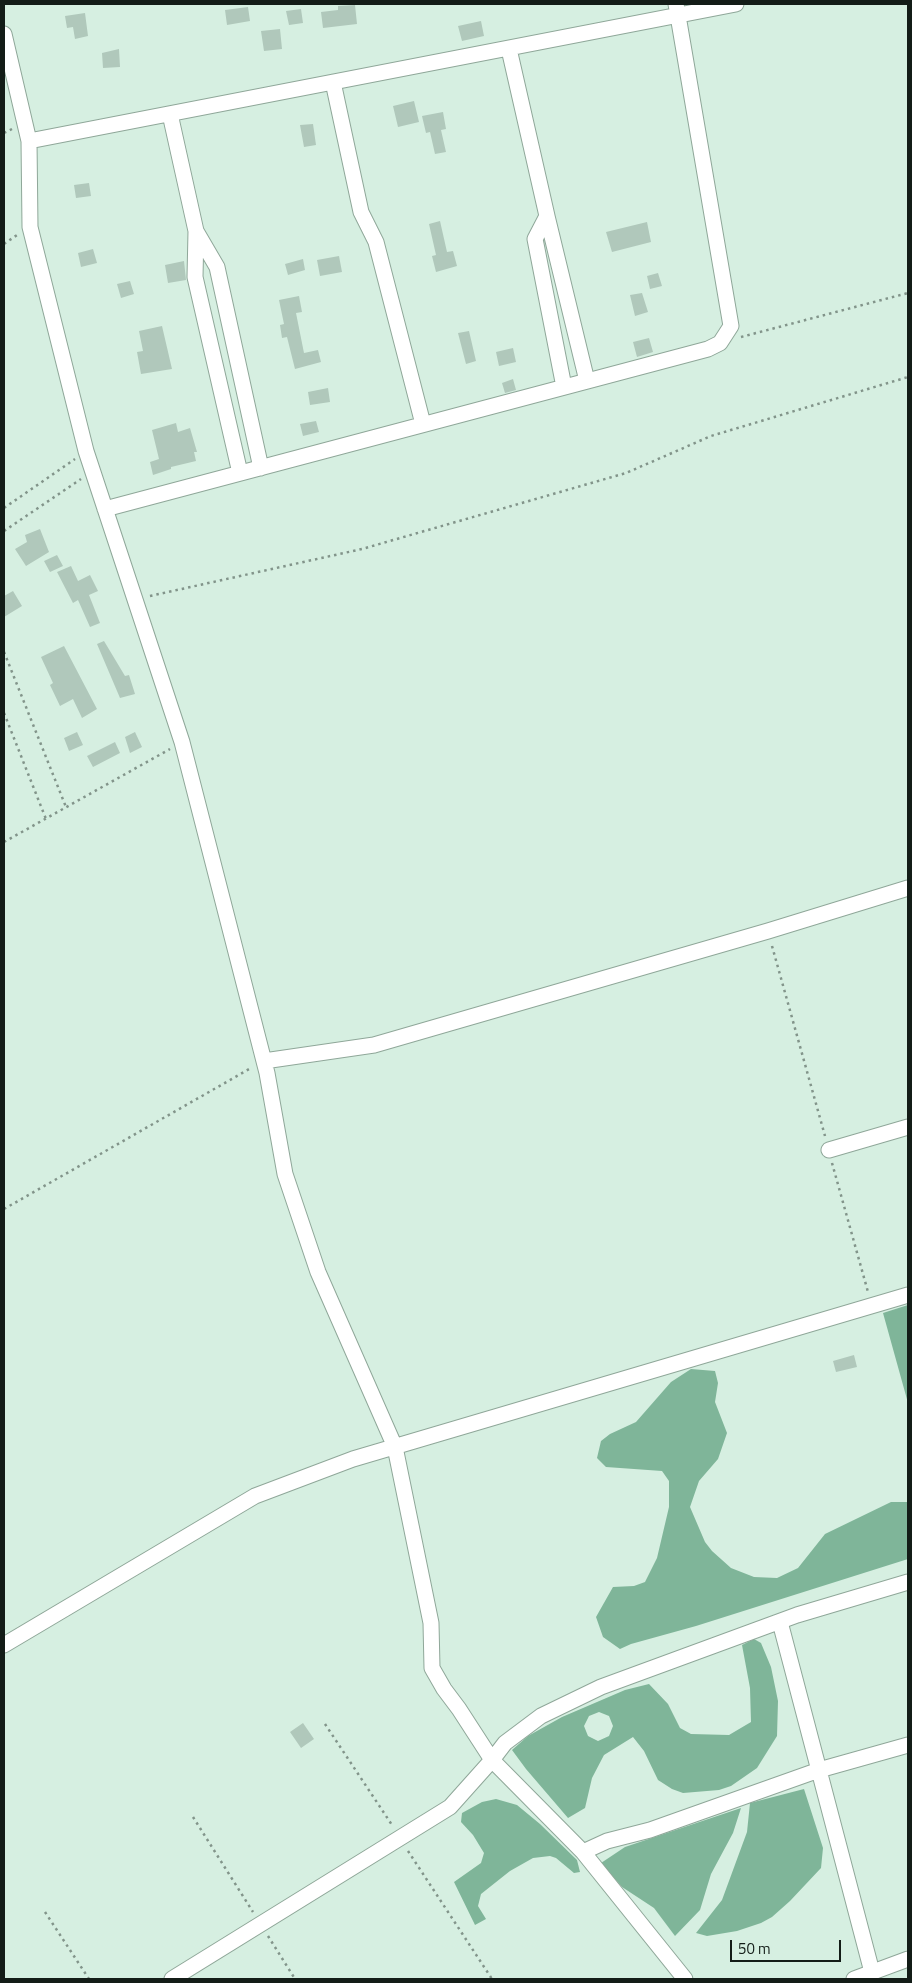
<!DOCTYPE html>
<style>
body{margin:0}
#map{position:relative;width:912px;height:1983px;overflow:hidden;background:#d6efe1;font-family:"Titillium Web",sans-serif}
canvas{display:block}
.frame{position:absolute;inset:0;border:5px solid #131c17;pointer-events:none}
.scale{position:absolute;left:730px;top:1940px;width:111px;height:22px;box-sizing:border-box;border:2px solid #131c17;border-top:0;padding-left:6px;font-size:15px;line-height:18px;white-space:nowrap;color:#131c17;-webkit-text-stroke:4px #d6efe1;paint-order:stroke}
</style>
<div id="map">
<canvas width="912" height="1983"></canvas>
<div class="frame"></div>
<div class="scale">50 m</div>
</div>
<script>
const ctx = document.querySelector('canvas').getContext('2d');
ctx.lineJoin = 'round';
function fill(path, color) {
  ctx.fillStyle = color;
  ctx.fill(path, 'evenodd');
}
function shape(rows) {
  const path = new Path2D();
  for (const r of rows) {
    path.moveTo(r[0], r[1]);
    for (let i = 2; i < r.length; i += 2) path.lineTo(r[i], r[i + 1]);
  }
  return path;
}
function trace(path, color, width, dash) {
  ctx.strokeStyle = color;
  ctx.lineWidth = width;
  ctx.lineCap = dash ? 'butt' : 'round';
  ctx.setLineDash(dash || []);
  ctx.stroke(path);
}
fill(shape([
 [908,1305,908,1403,883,1313],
 [691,1369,715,1371,718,1383,715,1402,727,1433,718,1459,699,1481,690,1507,705,1542,712,1551,731,1568,754,1577,777,1578,798,1568,825,1534,891,1502,908,1502,908,1559,696,1626,631,1644,620,1649,603,1637,596,1617,613,1587,634,1586,645,1582,657,1558,669,1507,669,1481,662,1471,606,1467,597,1458,601,1441,610,1434,636,1422,671,1382],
 [754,1639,761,1643,771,1667,778,1701,777,1736,757,1768,731,1786,719,1790,683,1793,672,1789,658,1780,644,1751,633,1737,604,1755,592,1778,585,1808,568,1818,526,1769,512,1750,528,1736,562,1717,625,1690,649,1684,668,1704,680,1728,691,1734,729,1735,751,1722,750,1688,742,1645],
 [599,1712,609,1716,613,1726,609,1736,598,1741,588,1736,584,1726,589,1716],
 [804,1789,823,1848,821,1868,790,1901,772,1917,761,1923,737,1931,707,1936,696,1933,722,1900,747,1832,750,1803],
 [496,1799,517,1805,540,1824,577,1860,580,1872,574,1873,556,1858,550,1856,533,1858,510,1871,481,1894,478,1906,486,1919,475,1925,454,1882,481,1863,484,1853,473,1835,461,1822,462,1813,482,1802],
 [741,1808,733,1833,711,1874,700,1910,675,1936,654,1908,622,1887,601,1863,625,1847]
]), '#7fb599');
fill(shape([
 [355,5,357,24,323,28,321,12,338,10,338,6],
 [248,7,250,21,227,25,225,10],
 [301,9,303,23,289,25,286,11],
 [85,13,88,36,75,39,73,27,67,28,65,16],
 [481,21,484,36,462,41,458,26],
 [280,29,282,49,264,51,261,31],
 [119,49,120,67,103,68,102,53],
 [414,101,419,122,398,127,393,106],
 [443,112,446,129,441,130,446,152,435,154,430,132,426,133,422,116],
 [313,124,316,145,304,147,300,125],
 [89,183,91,196,76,198,74,185],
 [440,221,447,252,453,251,457,266,436,272,432,256,436,255,429,224],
 [647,222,651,242,612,252,606,232],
 [93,249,97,263,81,267,78,253],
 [339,256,342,272,320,276,317,260],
 [303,259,305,270,288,275,285,264],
 [184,261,186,280,168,283,165,265],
 [658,273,662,286,650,289,647,276],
 [130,281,134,294,121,298,117,284],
 [642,293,648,312,635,316,630,295],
 [299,296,302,312,296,313,304,353,318,350,321,362,295,369,287,337,282,338,280,325,284,324,279,300],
 [162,326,172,369,141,374,137,352,143,351,139,331],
 [469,331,476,361,466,364,458,333],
 [649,338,653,352,637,357,633,342],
 [513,348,516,362,499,366,496,352],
 [513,379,516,390,505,393,502,383],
 [328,388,330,402,310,405,308,392],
 [316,421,319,432,303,436,300,424],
 [176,423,178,432,190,428,197,452,194,452,196,461,171,467,171,469,153,475,150,462,159,459,152,430],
 [40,529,49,552,26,566,15,549,27,542,25,535],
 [57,555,63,566,50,572,44,561],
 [71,566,78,581,90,575,98,591,89,595,100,623,90,627,78,600,73,603,57,572],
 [13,591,22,606,4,617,4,596],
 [104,641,125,676,129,675,135,694,120,698,97,644],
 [64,646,97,709,82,718,73,699,60,706,50,685,53,683,41,657],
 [77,732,83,745,69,751,64,738],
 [135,732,142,747,130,753,125,737],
 [115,742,120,753,93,767,87,756],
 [854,1355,857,1367,836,1372,833,1361],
 [303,1723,314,1739,301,1748,290,1732]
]), '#b0c8bb');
const street = shape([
 [4,34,29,141,30,227,86,451,182,742,267,1073,285,1174,318,1272,395,1447,431,1623,432,1668,444,1689,459,1709,492,1760,583,1852,685,1979],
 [509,49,547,216],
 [333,82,361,212,376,242,423,424],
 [170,114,196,231],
 [29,141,736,4],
 [564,387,535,239,547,216,587,381],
 [240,473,195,277,196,231,217,267,261,468],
 [105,509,708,349,720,343,731,326,676,4],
 [264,1061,374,1045,768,931,908,888],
 [829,1150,908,1127],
 [780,1622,872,1972],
 [4,1645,255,1496,353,1459,908,1295],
 [583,1852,607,1841,650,1830,819,1770,908,1745],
 [172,1979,450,1807,492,1760,505,1743,541,1716,601,1687,797,1615,908,1582],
 [854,1979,908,1959]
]);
trace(street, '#8fa799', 17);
trace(shape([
 [4,133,12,129],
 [4,244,17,235],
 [741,337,908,293],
 [4,508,75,459],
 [4,531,81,479],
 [150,596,362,549,626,473,711,436,908,377],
 [4,652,66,807],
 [4,713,46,819],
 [4,842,170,749],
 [772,946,825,1136],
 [832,1163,868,1292],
 [4,1209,251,1068],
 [325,1724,392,1825],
 [193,1817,253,1912],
 [408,1851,492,1979],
 [45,1912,89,1979],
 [268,1936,295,1979]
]), '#82948a', 2.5, [2.5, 4]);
trace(street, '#fff', 15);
</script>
